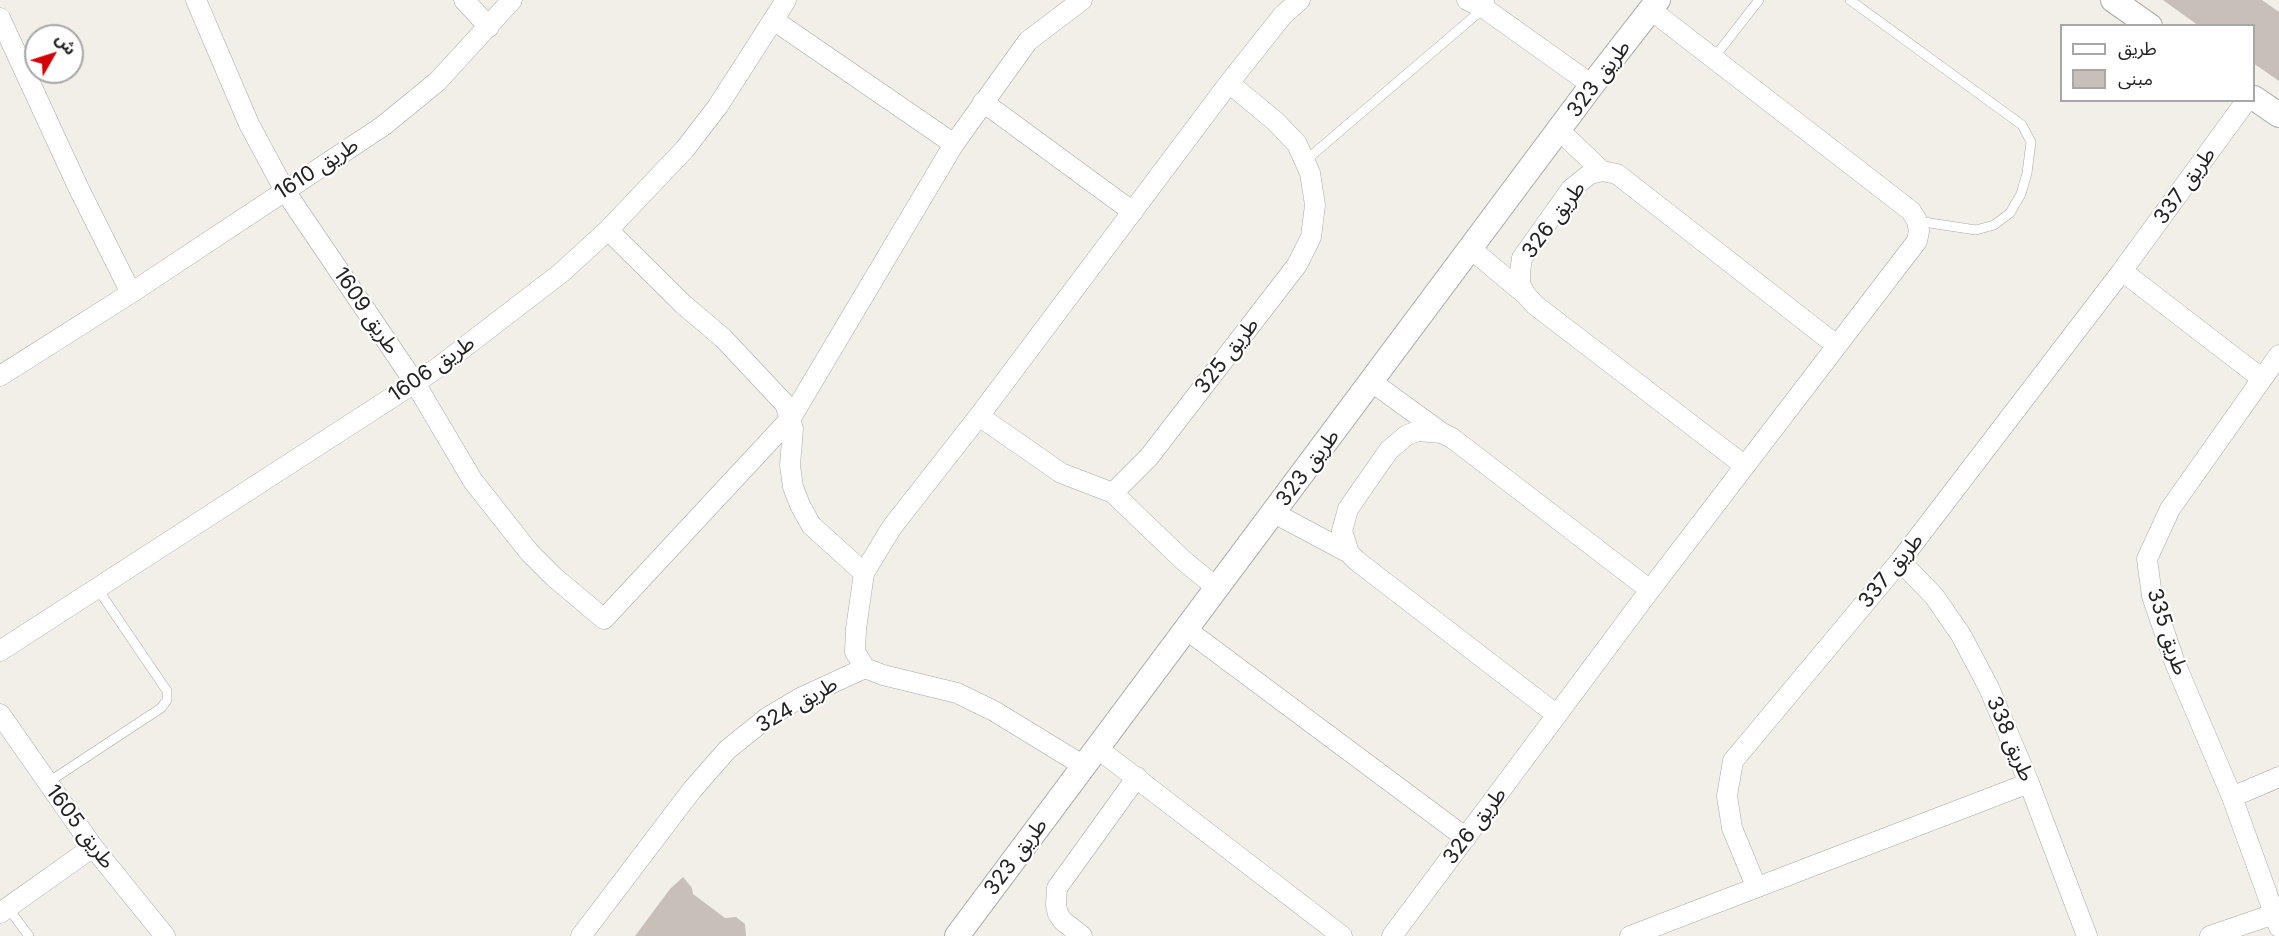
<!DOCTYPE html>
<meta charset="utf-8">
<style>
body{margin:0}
#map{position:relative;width:2279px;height:936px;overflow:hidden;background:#f2efe9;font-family:Inter,"Noto Sans Arabic",sans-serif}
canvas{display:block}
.legend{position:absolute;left:2060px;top:24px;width:195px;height:78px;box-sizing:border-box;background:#fff;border:2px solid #a7a7a7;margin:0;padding:8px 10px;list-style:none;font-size:18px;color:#222}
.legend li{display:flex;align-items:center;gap:12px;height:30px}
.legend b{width:30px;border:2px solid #a7a7a7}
.north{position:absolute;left:24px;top:24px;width:60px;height:60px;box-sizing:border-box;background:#fff;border:2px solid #a7a7a7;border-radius:50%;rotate:51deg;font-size:16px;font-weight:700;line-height:24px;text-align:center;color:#222}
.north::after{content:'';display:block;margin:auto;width:21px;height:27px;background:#d40000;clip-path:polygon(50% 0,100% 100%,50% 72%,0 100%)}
</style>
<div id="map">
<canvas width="2279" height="936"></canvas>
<ul class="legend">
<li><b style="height:8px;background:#fff"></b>طريق</li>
<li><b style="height:16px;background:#c7bfb8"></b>مبنى</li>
</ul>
<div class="north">ش</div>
</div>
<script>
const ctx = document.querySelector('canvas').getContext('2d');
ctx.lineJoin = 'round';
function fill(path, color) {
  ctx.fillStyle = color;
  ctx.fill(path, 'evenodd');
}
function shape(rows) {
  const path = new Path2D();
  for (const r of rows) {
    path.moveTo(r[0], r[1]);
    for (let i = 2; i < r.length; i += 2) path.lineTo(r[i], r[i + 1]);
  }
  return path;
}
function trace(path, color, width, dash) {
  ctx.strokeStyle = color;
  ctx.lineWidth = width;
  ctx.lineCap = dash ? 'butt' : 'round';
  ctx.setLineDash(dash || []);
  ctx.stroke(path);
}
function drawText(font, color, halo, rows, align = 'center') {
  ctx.font = font + ' Inter,"Noto Sans Arabic",sans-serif';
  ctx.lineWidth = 4.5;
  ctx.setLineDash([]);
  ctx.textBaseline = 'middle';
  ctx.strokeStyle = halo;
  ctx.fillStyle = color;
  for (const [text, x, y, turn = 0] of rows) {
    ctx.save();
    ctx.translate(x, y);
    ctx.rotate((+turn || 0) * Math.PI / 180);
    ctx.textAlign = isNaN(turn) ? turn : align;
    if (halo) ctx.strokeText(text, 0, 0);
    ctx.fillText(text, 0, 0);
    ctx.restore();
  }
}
fill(shape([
 [2163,0,2262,0,2279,12,2279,81,2253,63,2253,26,2199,26],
 [683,877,692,888,693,894,725,918,736,917,745,924,746,936,635,936,670,889]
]), '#c7bfb8');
const service = shape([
 [1850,0,2022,125,2031,142,2027,173,2021,194,2010,213,1994,225,1976,230,1917,221],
 [1713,59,1759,0],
 [1305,161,1484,8,1490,0],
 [47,783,161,708,167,700,167,691,97,588],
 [8,908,29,936]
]);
const minor = shape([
 [196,0,249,124,285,191,415,383,473,481,529,552,554,577,604,619,791,418,954,144,1028,41,1082,0],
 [464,0,489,27],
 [1467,0,1484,8,1592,85],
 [0,18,79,189,131,293],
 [775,21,954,144],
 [983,102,1133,212],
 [1560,131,1602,171],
 [608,230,684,305,723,338,785,404,793,429,790,465,793,487,800,505,811,525,864,573],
 [1471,249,1526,295],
 [2122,271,2261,378],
 [2279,355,2170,509,2147,559,2152,596,2175,663,2232,797,2279,927],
 [0,376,131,293,383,126,438,81,512,0],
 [1372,382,1442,433],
 [979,416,1061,473,1113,493,1149,457,1297,265,1311,237,1315,205,1310,173,1297,144,1275,121,1229,83],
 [1745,466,1535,305,1526,295,1520,284,1520,272,1522,258,1571,189,1590,174,1602,171,1617,174,1836,345],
 [1113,493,1183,560,1218,589],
 [1274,513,1349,553],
 [1900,561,1934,596,1961,635,1989,688,2029,783,2087,936],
 [1187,630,1466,838],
 [0,651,436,369,561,273,608,230,685,149,718,106,786,0],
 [865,668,855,652,856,629,864,573,892,527,979,416,1229,83,1283,15,1300,0],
 [0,714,93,847,165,936],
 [1557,715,1357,561,1349,553,1342,531,1348,509,1389,450,1407,435,1418,431,1442,433,1452,438,1650,590],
 [1097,748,1342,936],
 [2232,797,2279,777],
 [1756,886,1732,828,1727,796,1733,761,1900,561,2122,271,2247,100],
 [0,913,93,847],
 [581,936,692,790,727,750,768,717,800,698,865,668,883,675,957,693,994,711,1084,766],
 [1082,936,1063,921,1058,914,1056,905,1057,888,1137,777],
 [1392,936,1650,590,1917,241,1919,231,1917,221,1911,211,1651,10],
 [1630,936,2029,783],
 [2210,936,2274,914]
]);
const tertiary = shape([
 [2113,0,2150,26],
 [2254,98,2279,115],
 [957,936,1592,85,1658,0]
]);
trace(service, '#a9a9a9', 10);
trace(minor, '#a9a9a9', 21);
trace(tertiary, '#a9a9a9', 26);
trace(service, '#fff', 9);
trace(minor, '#fff', 20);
trace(tertiary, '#fff', 24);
drawText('21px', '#222', '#fff', [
 ["طريق 323",1599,79,-53],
 ["طريق 1610",317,169,-33],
 ["طريق 337",2185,186,-54],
 ["طريق 326",1554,220,-53],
 ["طريق 1609",366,311,56],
 ["طريق 325",1227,356,-52],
 ["طريق 1606",432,369,-35],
 ["طريق 323",1308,468,-53],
 ["طريق 337",1891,571,-51],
 ["طريق 335",2167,632,72],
 ["طريق 324",797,705,-30],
 ["طريق 338",2010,739,67],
 ["طريق 326",1475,826,-53],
 ["طريق 1605",80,827,53],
 ["طريق 323",1016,857,-53]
]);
</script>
